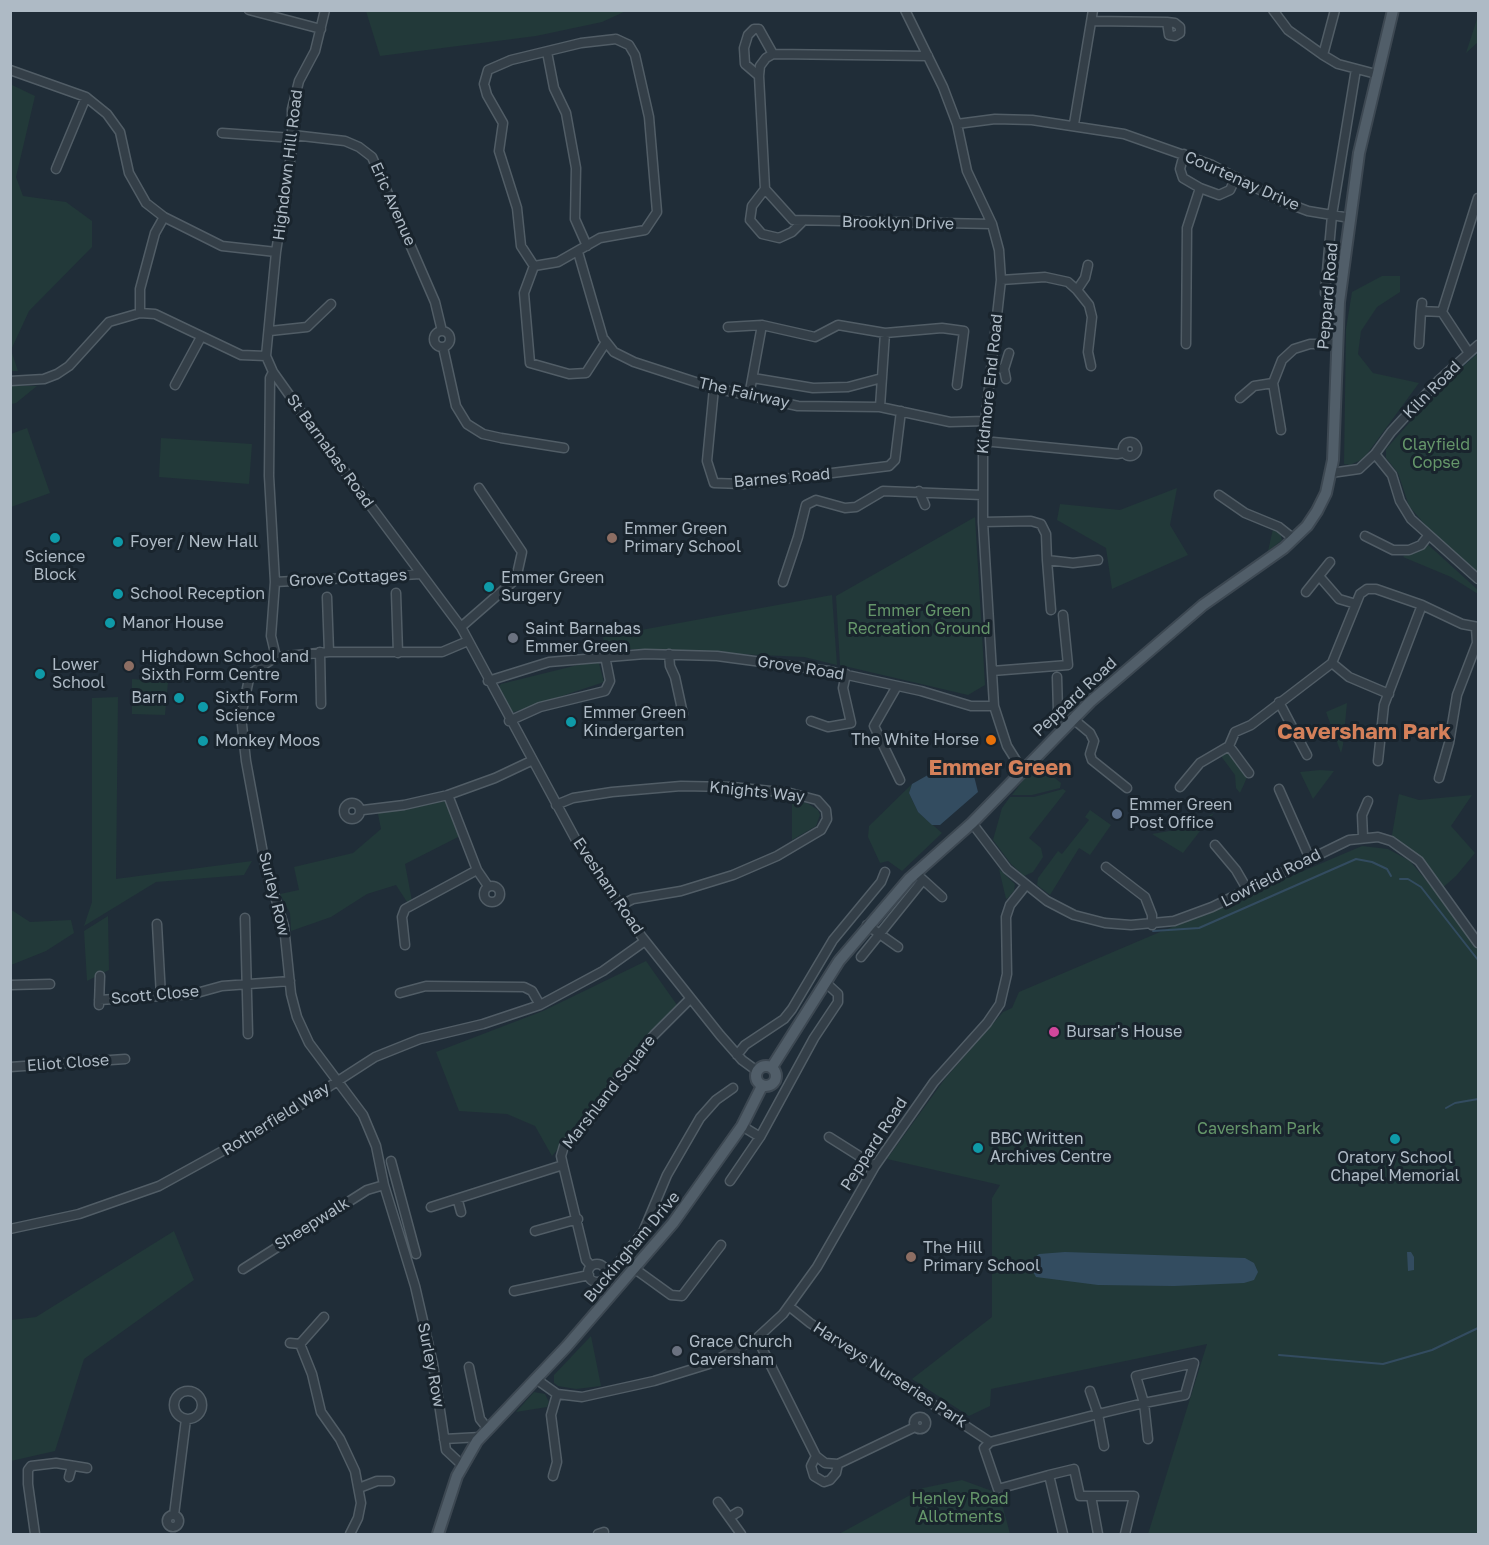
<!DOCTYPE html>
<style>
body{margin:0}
#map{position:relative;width:1489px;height:1545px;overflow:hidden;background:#202d38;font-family:"Golos Text",sans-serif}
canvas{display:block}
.frame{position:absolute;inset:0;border:12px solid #aebac5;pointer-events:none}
</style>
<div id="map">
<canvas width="1489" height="1545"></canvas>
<div class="frame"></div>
</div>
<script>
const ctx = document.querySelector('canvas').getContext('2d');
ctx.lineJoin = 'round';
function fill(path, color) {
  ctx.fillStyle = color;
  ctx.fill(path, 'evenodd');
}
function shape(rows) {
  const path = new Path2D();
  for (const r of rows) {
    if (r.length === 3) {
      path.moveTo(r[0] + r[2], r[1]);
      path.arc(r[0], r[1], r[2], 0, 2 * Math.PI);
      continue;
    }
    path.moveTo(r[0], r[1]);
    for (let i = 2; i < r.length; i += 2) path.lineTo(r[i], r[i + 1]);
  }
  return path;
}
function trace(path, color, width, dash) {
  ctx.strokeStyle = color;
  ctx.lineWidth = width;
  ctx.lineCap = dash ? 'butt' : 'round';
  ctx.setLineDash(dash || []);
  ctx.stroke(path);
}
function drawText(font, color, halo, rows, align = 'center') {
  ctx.font = font + ' "Golos Text",sans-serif';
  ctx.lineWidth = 6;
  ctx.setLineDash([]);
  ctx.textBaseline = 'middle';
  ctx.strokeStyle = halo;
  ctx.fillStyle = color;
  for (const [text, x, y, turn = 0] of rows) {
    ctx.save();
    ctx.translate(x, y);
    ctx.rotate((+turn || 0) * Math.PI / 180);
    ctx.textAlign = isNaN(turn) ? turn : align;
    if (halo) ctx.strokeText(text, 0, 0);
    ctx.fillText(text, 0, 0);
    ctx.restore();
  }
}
fill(shape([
 [366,11,366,10,626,11,602,22,536,36,380,56],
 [1478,17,1478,42,1466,53,1477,19],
 [10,84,35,96,16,177,23,196,66,202,92,221,92,247,29,311,11,350,18,371,10,371],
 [1382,276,1400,276,1400,292,1377,307,1361,331,1358,354,1373,373,1419,383,1367,454,1361,460,1350,465,1344,464,1346,329,1352,292],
 [1478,353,1478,573,1427,527,1409,506,1398,473,1386,458,1386,449,1443,385],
 [11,386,37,386,16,403,11,404],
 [27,428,50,493,11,507,11,434],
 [161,438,252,444,249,484,159,477],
 [1177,488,1170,525,1188,555,1112,589,1106,548,1057,520,1060,504,1120,510],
 [975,517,985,685,968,695,840,665,836,596],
 [1273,529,1280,532,1282,540,1268,551],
 [1424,541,1478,590,1478,594,1451,577,1403,557,1409,550],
 [832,595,837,665,804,657,605,648,603,637],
 [598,660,604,682,511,713,497,689,501,684],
 [132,679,168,682,165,715,132,714],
 [118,697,116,879,252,861,244,875,156,882,84,926,92,902,92,698],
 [1347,703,1343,745,1341,753,1326,712],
 [1229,746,1249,773,1240,793,1236,788,1235,775,1218,752],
 [1036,763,1061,783,1060,788,1032,795,1012,795],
 [1320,770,1334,771,1313,799,1300,772],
 [912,784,909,793,918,812,942,833,902,871,888,861,880,863,868,837,869,826],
 [1063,789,1066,791,1029,838,1041,848,1043,857,1033,872,1024,876,1011,864,993,840,1002,808,1010,797,1034,797],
 [1399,794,1419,800,1472,795,1451,826,1475,853,1456,876,1440,890,1419,861,1391,841],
 [448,795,462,835,405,864,412,901,407,902,396,885,367,894,331,917,291,931,290,913,280,894,299,890,294,867,353,853,381,829,377,809],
 [792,800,807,803,818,810,820,815,816,826,792,840],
 [1090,810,1111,825,1090,855,1079,848,1050,895,1037,885,1038,878,1058,851,1062,854,1089,820,1085,817],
 [1214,813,1183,853,1152,834,1186,828],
 [1362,846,1388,849,1410,861,1478,943,1478,1534,1148,1534,1207,1344,991,1389,990,1406,969,1416,912,1379,992,1317,992,1198,1000,1185,887,1159,944,1080,1003,1012,1012,1008,1019,992],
 [999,869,1015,884,1014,891,1008,898,1006,899],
 [10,909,30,922,71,920,74,933,46,951,11,965],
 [108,916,109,970,87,981,84,931],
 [646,961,677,1005,552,1156,535,1126,507,1114,459,1111,436,1052,543,1011],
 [174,1231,194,1280,84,1359,55,1451,11,1461,11,1320,36,1317],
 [591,1336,601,1386,576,1389,558,1386,554,1383,554,1375],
 [534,1392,545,1394,549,1402,547,1407,516,1412],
 [962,1480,992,1491,1001,1500,1010,1534,839,1534,923,1488]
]), '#223939');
fill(shape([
 [942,767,962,767,974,776,978,792,940,825,932,825,918,812,909,793,912,784],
 [1065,1252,1245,1258,1254,1263,1258,1272,1254,1280,1244,1283,1174,1286,1098,1285,1036,1277,1032,1270,1033,1259,1039,1254],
 [1407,1252,1411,1252,1414,1257,1414,1270,1408,1271]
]), '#334c60');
trace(shape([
 [1445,381,1478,351],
 [1400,879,1408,879,1421,887,1478,960],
 [1153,931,1199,928,1356,859,1372,862,1387,869,1391,876],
 [1446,1108,1455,1103,1478,1099],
 [1279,1355,1383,1364,1432,1350,1478,1328]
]), '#334c60', 2);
const minor = shape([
 [249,10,321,29],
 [325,10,315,51,299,81,292,109,292,148,276,252,266,356,273,372,317,434,461,627,576,840,642,937,720,1035,742,1060,757,1071],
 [905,10,943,87,957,124,967,171,992,224,999,250,1001,280,983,441,983,522,994,706,1007,746,1022,770],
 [1273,10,1288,30,1323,55,1338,64,1376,74],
 [1092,21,1167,22,1175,23,1180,27,1180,33,1175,36,1169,35,1167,22],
 [616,39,629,45,635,55,649,117,657,212,645,230,600,238,558,262,534,266,521,246,517,208,499,151,503,123,487,95,484,84,488,70,511,60,581,43,616,39],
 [547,52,554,88,566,113,576,168,575,219,587,246],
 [1323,55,1335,10],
 [928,56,773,54,766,58,760,66,759,76,765,189,793,220,992,224],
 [10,70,86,97,107,114,120,132,129,173,146,203,164,217,222,246,276,252],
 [759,76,745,64,744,48,748,35,754,29,759,29,773,54],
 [957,124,995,119,1032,120,1124,134,1212,165,1279,200,1308,211,1350,218],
 [1074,124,1093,10],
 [222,133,293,138],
 [293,135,345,141,359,147,372,157,435,302,442,331],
 [1184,154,1180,169,1183,178,1200,188,1219,195,1230,190,1236,177],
 [56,169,86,97],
 [765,189,752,206,750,220,762,234,779,238,792,232,803,221],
 [578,252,603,338,614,352,634,362,714,388,798,406,880,407,950,422,985,421],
 [534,266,524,293,530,363,569,374,586,373,606,342],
 [1001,280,1045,277,1068,282,1077,290,1089,305,1092,317,1088,352,1091,366],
 [1077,290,1085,278,1088,265],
 [1325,293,1332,215,1356,69],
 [1422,303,1421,311,1442,312,1469,353],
 [1442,312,1478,198],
 [140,313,140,289,155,233,164,217],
 [728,327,762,325],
 [442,339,8],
 [270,331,307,327,331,304],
 [1186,344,1187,228,1200,188],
 [1419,344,1421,311],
 [443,347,456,406,467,424,483,434,501,438,564,448],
 [991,368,1004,369,1006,379],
 [1004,369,1009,353],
 [273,372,270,378,269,476,275,582,271,636,276,657],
 [753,378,813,388,848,387,882,378],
 [10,381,44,379,57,374,69,366,109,322,140,313,155,314,241,355,266,356],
 [175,385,201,337],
 [714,388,707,461,714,483,743,484,889,466,895,460,901,411],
 [749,396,762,325,815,337,838,325,885,333,942,328,964,331,957,385],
 [1240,398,1254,386,1273,383],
 [880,407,885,333],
 [1281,430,1273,383,1282,360,1294,349,1310,344,1338,344],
 [983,441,1117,454,1123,453],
 [1130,449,7],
 [1375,454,1392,475,1400,501,1411,519,1478,579],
 [1331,473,1359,469,1375,454,1391,432,1439,380,1478,345],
 [919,491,925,505],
 [1219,495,1245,513,1279,527,1294,539],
 [983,522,1031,521,1041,524,1046,534,1047,560,1073,563,1098,560],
 [1365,536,1393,550,1409,550,1421,545,1428,536],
 [1047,560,1051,610],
 [1319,576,1339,599,1356,604],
 [275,582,421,574],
 [783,582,798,537,806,505,816,500,845,508,856,507,883,491,982,495],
 [1306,592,1330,562],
 [396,593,398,653],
 [327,597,329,652],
 [461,627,516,579,522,552,479,488],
 [320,652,321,704],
 [669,654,670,666,675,677,683,714],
 [1332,663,1349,677,1389,694],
 [992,671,1068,665,1063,615],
 [1057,677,1058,711,1068,723],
 [488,681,549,662,645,654,717,656,829,671,921,691,971,706,994,706],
 [897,686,874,726,900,780],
 [1279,702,1307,755],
 [1072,718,1090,733,1094,741,1090,754,1092,760,1127,788],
 [509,721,540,707,605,691,610,681,605,656],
 [811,721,828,727,851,723,843,688,846,674],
 [1378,761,1384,705,1422,605],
 [1249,773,1229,746,1235,732,1251,725,1332,663,1360,594,1367,589,1376,589,1422,605,1462,624,1478,627],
 [1439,778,1449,743,1457,695,1477,643,1476,628],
 [1180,787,1200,763,1229,746],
 [1279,789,1310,859],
 [448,795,477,870,488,886],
 [352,811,8],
 [556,805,573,798,612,792,681,786,732,787,790,793,817,800,826,810,827,819,821,830,777,856,733,875,681,891,633,899,621,905],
 [363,810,404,805,448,795,495,778,531,761],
 [972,823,1007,869,1047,901,1074,915,1105,923,1131,925,1174,921,1212,907,1349,840,1378,837,1391,841,1419,861,1478,943],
 [1363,837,1362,815,1368,801],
 [1215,845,1236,870,1247,889],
 [1106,867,1145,897,1152,915,1152,925],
 [920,877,942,897],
 [492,894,8],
 [245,918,248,1034],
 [157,924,161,996],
 [867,925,898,947],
 [405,945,402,917,405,909,477,870],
 [861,957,923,880],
 [10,985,50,984],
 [400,993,426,986,524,987,532,991,540,1005],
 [99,1000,193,994,222,986,290,981],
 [99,1005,100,976],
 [737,1055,745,1045,784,1019,792,1009,833,940,881,882,885,872],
 [10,1067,125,1059],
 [742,1126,760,1137],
 [829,1137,875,1166],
 [391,1161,416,1254],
 [730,1181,760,1137,814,1038,838,1002,838,994,825,982],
 [458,1201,461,1212],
 [431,1207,563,1165],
 [10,1229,79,1214,159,1186,268,1126,375,1057,420,1039,483,1024,540,1005,603,971,645,941],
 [535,1231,578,1219],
 [597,1273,9],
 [591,1266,586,1260,563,1165,561,1156,564,1146,590,1120,624,1071,654,1035,690,999],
 [243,1269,367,1190,384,1185],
 [635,1269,671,1295,682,1296,721,1245],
 [606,1270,616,1266,643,1232,667,1175,700,1118,716,1100,733,1088],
 [514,1291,589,1275],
 [790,1307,810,1323,990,1442],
 [324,1317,300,1344,312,1374,321,1412,340,1439,355,1471,361,1503,358,1518,350,1534],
 [757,1338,816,1456],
 [290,1343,300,1344],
 [469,1367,480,1419,488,1429],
 [536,1379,557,1394,582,1397,654,1381,709,1364,757,1338,783,1314,817,1267,875,1166,934,1082,987,1023,1000,1004,1007,974,1006,917,1010,905,1026,885],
 [1090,1391,1098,1414,1104,1446],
 [188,1405,14],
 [920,1423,6],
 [444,1439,481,1437],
 [816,1456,825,1463,838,1464,836,1473,830,1480,824,1482,814,1476,811,1466,816,1456],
 [838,1464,915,1427],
 [462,1465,446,1450,433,1364,415,1286,384,1185,376,1146,363,1115,309,1043,297,1017,291,994,284,926,265,864,246,761,241,716,249,679,253,672,276,657,329,652,442,652,468,641],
 [1049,1475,1074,1469,1080,1496,1134,1496,1125,1534],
 [553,1476,557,1462,551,1415,557,1394],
 [69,1477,72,1466],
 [359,1488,377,1481,390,1481],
 [1091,1496,1098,1534],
 [718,1502,741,1534],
 [173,1521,6],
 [174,1515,186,1419],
 [730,1517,738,1512],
 [35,1534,28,1484,28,1470,31,1466,56,1463,87,1468],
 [598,1534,604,1532],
 [1063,1534,1049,1475,998,1489,984,1448,990,1442,1098,1414,1144,1403,1185,1395,1194,1363,1136,1376,1144,1403,1148,1439]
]);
const major = shape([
 [766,1076,10],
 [772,1067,839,961,909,879,972,823,1090,702,1203,605,1284,548,1307,526,1317,511,1326,493,1333,460,1339,302,1359,153,1393,10],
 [438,1534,457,1476,477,1441,567,1346,673,1223,742,1126,762,1086]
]);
trace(minor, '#515d66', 11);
trace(major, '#3d4852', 14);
trace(minor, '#343f48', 8);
trace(major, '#515e69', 10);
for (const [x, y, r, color] of [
 [55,538,6,"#0f9aa8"],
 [612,538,6,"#8d6e63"],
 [118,542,6,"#0f9aa8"],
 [489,587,6,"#0f9aa8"],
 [118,594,6,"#0f9aa8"],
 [110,623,6,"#0f9aa8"],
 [513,638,6,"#6b7280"],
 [129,666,6,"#8d6e63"],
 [40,674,6,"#0f9aa8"],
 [179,698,6,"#0f9aa8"],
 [203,707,6,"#0f9aa8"],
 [571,722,6,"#0f9aa8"],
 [991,740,6,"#e8710a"],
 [203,741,6,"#0f9aa8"],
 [1117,814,6,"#5c6f8a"],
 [1054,1032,6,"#d1479c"],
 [1395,1139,6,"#0f9aa8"],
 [978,1148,6,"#0f9aa8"],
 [911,1257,6,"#8d6e63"],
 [677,1351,6,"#6b7280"]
]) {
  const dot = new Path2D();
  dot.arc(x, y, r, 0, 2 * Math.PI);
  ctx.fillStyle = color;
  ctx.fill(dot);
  trace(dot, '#19242d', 2);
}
drawText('16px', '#aebac5', '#19242d', [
 ["Highdown Hill Road",288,165,-83],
 ["Courtenay Drive",1242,181,24],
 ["Eric Avenue",393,204,66],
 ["Brooklyn Drive",898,223,1],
 ["Peppard Road",1328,296,-85],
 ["Kidmore End Road",990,384,-84],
 ["Kiln Road",1432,390,-45],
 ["The Fairway",744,393,13],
 ["St Barnabas Road",330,451,54],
 ["Barnes Road",782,478,-5],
 ["Grove Cottages",348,578,-3],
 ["Grove Road",801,668,9],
 ["Peppard Road",1075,697,-43],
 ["Knights Way",757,792,6],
 ["Lowfield Road",1271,878,-27],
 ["Evesham Road",608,886,56],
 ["Surley Row",274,894,76],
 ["Scott Close",155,995,-5],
 ["Eliot Close",68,1063,-4],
 ["Marshland Square",609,1092,-52],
 ["Rotherfield Way",276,1119,-32],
 ["Peppard Road",874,1144,-57],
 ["Sheepwalk",312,1224,-32],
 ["Buckingham Drive",632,1247,-50],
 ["Surley Row",431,1365,79],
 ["Harveys Nurseries Park",890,1375,33]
]);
drawText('16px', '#65966a', '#19242d', [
 ["Clayfield",1436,445],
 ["Copse",1436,463],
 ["Emmer Green",919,611],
 ["Recreation Ground",919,629],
 ["Caversham Park",1259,1129],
 ["Henley Road",960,1499],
 ["Allotments",960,1517]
]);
drawText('16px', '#aebac5', '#19242d', [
 ["Emmer Green",624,529],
 ["Primary School",624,547],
 ["Foyer / New Hall",130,542],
 ["Science",55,557,"center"],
 ["Block",55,575,"center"],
 ["Emmer Green",501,578],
 ["Surgery",501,596],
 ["School Reception",130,594],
 ["Manor House",122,623],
 ["Saint Barnabas",525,629],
 ["Emmer Green",525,647],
 ["Highdown School and",141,657],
 ["Sixth Form Centre",141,675],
 ["Lower",52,665],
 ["School",52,683],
 ["Barn",167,698,"right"],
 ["Sixth Form",215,698],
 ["Science",215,716],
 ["Emmer Green",583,713],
 ["Kindergarten",583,731],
 ["The White Horse",979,740,"right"],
 ["Monkey Moos",215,741],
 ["Emmer Green",1129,805],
 ["Post Office",1129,823],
 ["Bursar's House",1066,1032],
 ["BBC Written",990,1139],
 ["Archives Centre",990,1157],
 ["Oratory School",1395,1158,"center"],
 ["Chapel Memorial",1395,1176,"center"],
 ["The Hill",923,1248],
 ["Primary School",923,1266],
 ["Grace Church",689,1342],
 ["Caversham",689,1360]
], 'left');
drawText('bold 22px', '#d4805a', '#19242d', [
 ["Caversham Park",1364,732],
 ["Emmer Green",1000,768]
]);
</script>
